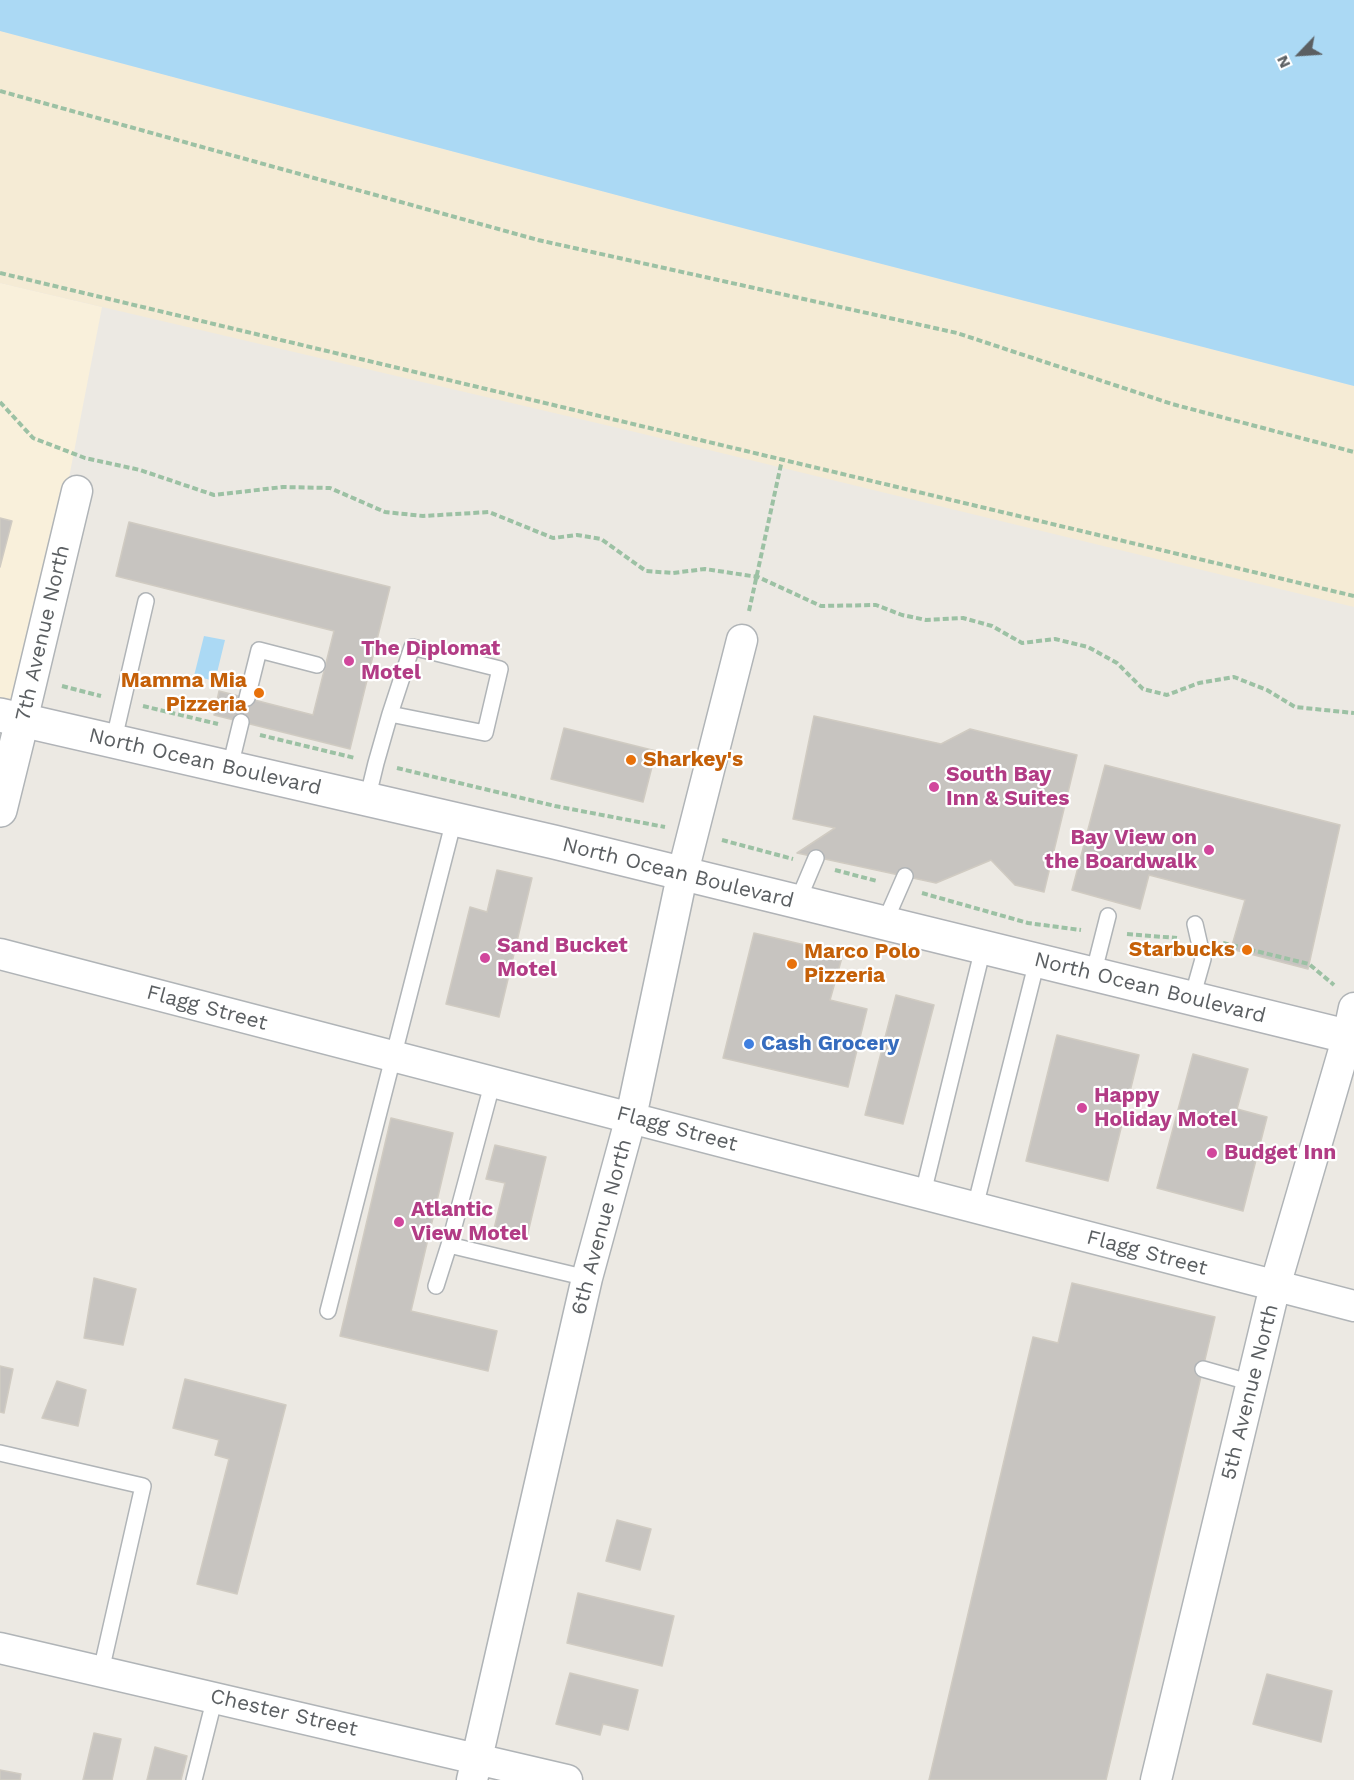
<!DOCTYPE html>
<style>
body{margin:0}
#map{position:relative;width:1354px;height:1780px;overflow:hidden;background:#ece9e3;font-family:"Work Sans",sans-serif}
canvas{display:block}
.north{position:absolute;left:1270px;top:24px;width:60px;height:60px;-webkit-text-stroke:4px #fff;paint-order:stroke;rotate:245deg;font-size:16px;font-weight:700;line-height:24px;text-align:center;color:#5b5f62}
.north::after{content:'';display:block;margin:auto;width:21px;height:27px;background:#5b5f62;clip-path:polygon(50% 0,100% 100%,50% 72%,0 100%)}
</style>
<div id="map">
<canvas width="1354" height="1780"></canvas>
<div class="north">N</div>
</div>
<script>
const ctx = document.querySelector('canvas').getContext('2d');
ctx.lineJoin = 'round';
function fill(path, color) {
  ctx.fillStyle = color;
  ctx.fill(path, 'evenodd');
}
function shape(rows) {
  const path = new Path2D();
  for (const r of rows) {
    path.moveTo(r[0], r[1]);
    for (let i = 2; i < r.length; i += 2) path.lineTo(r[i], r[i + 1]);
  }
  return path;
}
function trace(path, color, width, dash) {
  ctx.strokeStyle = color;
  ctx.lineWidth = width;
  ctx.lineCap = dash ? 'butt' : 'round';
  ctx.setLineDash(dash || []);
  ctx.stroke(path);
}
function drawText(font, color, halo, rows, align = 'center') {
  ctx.font = font + ' "Work Sans",sans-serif';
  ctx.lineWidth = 4.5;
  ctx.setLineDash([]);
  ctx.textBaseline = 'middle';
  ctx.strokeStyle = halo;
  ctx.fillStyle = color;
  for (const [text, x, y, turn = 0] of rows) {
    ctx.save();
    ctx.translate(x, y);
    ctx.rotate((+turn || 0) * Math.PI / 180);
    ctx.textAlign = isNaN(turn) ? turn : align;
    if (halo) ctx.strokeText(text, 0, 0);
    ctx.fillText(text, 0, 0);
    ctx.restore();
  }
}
fill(shape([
 [0,283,102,307,22,721,0,810]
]), '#f9f0db');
fill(shape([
 [0,31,669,209,1354,386,1354,607,631,431,0,283]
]), '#f5ebd5');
fill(shape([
 [0,0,1354,0,1354,386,669,209,0,31],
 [204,636,225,640,215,681,194,676]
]), '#abd9f4');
const building = shape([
 [0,518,12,521,0,567,0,518],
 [129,522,390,587,350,749,214,715,219,691,313,715,334,631,116,576,129,522],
 [814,716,941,744,970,729,1077,755,1044,892,1015,885,991,860,936,883,797,853,835,828,793,819,814,716],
 [564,728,656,751,643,802,551,779,564,728],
 [1105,765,1340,825,1308,969,1231,949,1245,900,1149,875,1140,909,1072,890,1105,765],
 [497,870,532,878,499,1017,446,1004,470,907,487,912,497,870],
 [754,933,843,954,830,1000,867,1009,848,1087,723,1058,754,933],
 [896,995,934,1005,903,1124,865,1115,896,995],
 [1057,1035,1139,1055,1108,1181,1026,1161,1057,1035],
 [1193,1054,1248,1069,1237,1109,1267,1117,1243,1211,1157,1188,1193,1054],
 [391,1118,453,1133,411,1311,497,1331,488,1371,340,1336,391,1118],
 [495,1145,546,1157,526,1241,493,1233,505,1183,486,1179,495,1145],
 [94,1278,136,1289,123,1345,84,1338,94,1278],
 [1072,1283,1215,1317,1106,1780,929,1780,1033,1337,1058,1343,1072,1283],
 [0,1366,13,1369,4,1413,0,1412,0,1366],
 [185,1379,286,1405,237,1594,197,1584,229,1459,215,1455,219,1440,173,1428,185,1379],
 [57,1381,86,1390,78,1426,42,1418,57,1381],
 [617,1520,651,1529,640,1570,606,1561,617,1520],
 [578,1593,674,1616,662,1666,567,1643,578,1593],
 [570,1673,638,1690,628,1730,603,1724,600,1735,556,1724,570,1673],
 [1267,1674,1332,1691,1321,1742,1253,1724,1267,1674],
 [94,1733,121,1739,112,1780,83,1780,94,1733],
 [155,1747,187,1756,181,1780,147,1780,155,1747],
 [0,1770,21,1774,20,1780,0,1780,0,1770]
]);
fill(building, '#c7c4c0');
trace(building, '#d0cbc2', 1.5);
const service = shape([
 [247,698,259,650,317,665],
 [114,739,146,601],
 [230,767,241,722],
 [367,800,376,763,390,714,412,647,500,669,485,733,390,714],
 [797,903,816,858],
 [884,924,905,876],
 [1093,975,1108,916],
 [1192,998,1203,959,1195,924],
 [493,1081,449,1245,587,1278],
 [923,1193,983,948],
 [975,1207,1037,961],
 [436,1286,449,1245],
 [328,1311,454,820],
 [1203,1369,1252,1383],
 [0,1453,143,1486,101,1671],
 [194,1780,215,1697]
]);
const minor = shape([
 [22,721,77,491],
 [0,954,1354,1306],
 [0,1648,567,1780],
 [472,1780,587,1278,631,1117,682,876,742,640],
 [1156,1780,1275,1286,1348,1036,1354,1008]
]);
const tertiary = shape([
 [0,810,22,721]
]);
const secondary = shape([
 [0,715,554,842,1354,1038]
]);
trace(service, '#b0b4b7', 18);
trace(minor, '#b0b4b7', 33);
trace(tertiary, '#b0b4b7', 36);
trace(secondary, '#b0b3b7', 36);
trace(shape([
 [0,91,538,240,957,333,1172,404,1354,452],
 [0,273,1354,596],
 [0,402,33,438,85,458,140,470,214,495,283,487,330,488,385,512,423,516,489,512,553,538,577,535,601,539,646,571,673,573,705,569,758,577,821,606,876,605,902,615,926,620,963,618,992,626,1022,643,1055,639,1088,647,1117,663,1143,689,1167,695,1199,683,1234,677,1267,690,1295,707,1354,713],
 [749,611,782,460],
 [62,686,101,696],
 [143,706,218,724],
 [260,735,355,758],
 [397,768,555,806,665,827],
 [722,840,793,859],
 [835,870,877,881],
 [922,893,1028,923,1081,930],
 [1127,934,1177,938],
 [1223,943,1309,964,1334,985]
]), '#9cc1a4', 4, [6, 3]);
trace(service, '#fff', 15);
trace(minor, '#fff', 30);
trace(tertiary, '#fff', 33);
trace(secondary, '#fff', 33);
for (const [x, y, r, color] of [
 [349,661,6,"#d1479c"],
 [259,693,6,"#e8710a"],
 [631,760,6,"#e8710a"],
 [934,787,6,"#d1479c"],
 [1209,850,6,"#d1479c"],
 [1247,950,6,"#e8710a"],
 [485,958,6,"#d1479c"],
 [792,964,6,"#e8710a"],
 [749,1044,6,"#3f7fe0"],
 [1082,1108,6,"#d1479c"],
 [1212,1153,6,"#d1479c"],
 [399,1222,6,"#d1479c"]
]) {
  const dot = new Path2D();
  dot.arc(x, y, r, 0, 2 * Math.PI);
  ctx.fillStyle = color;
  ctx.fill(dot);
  trace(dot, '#fff', 2);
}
drawText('21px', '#5b5f62', '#fff', [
 ["7th Avenue North",43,633,-77],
 ["North Ocean Boulevard",205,762,13],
 ["North Ocean Boulevard",678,873,14],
 ["North Ocean Boulevard",1150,988,14],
 ["Flagg Street",207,1008,15],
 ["Flagg Street",677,1129,15],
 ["6th Avenue North",602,1227,-75],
 ["Flagg Street",1147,1253,15],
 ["5th Avenue North",1250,1392,-76],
 ["Chester Street",284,1713,13]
]);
drawText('bold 21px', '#b23c85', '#fff', [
 ["The Diplomat",361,649],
 ["Motel",361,673],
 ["South Bay",946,775],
 ["Inn & Suites",946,799],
 ["Bay View on",1197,838,"right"],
 ["the Boardwalk",1197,862,"right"],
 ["Sand Bucket",497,946],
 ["Motel",497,970],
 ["Happy",1094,1096],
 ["Holiday Motel",1094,1120],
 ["Budget Inn",1224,1153],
 ["Atlantic",411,1210],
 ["View Motel",411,1234]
], 'left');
drawText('bold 21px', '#c56008', '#fff', [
 ["Mamma Mia",247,681],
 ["Pizzeria",247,705],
 ["Sharkey's",643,760,"left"],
 ["Starbucks",1235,950],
 ["Marco Polo",804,952,"left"],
 ["Pizzeria",804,976,"left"]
], 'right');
drawText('bold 21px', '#366cbe', '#fff', [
 ["Cash Grocery",761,1044]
], 'left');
</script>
